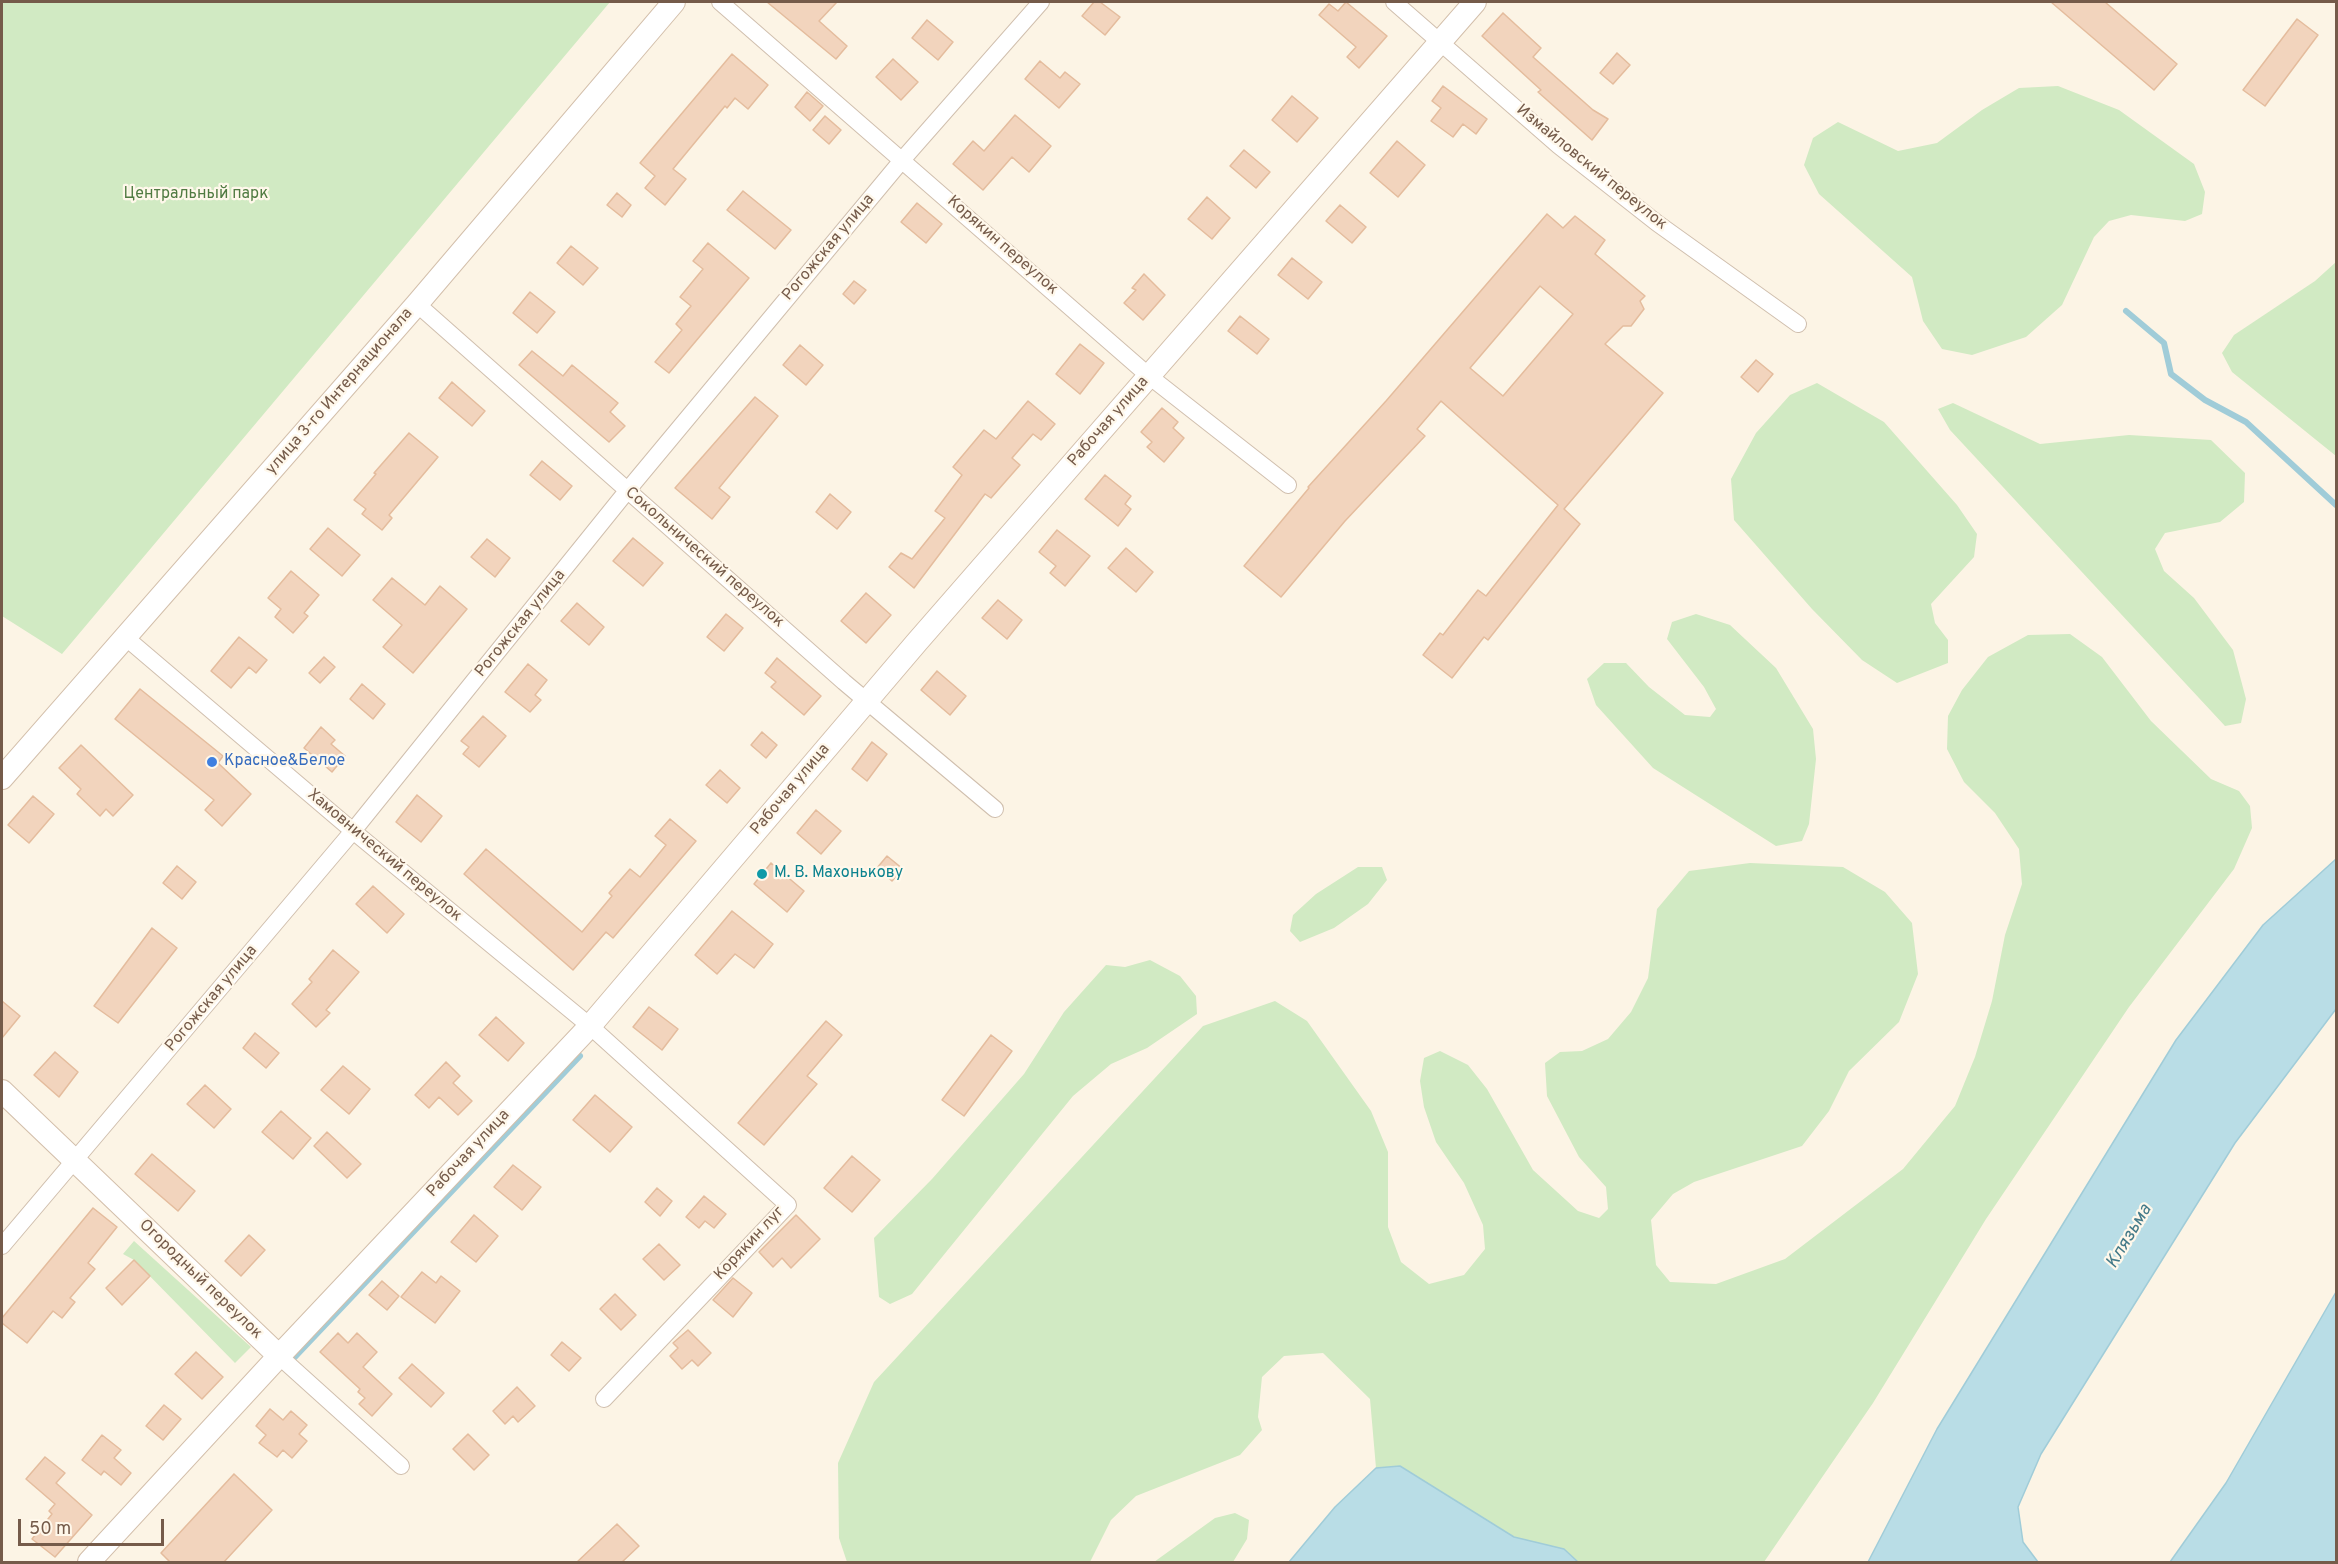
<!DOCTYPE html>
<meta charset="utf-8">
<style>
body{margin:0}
#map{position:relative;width:2338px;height:1564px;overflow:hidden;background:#fcf4e5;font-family:Overpass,sans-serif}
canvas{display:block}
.frame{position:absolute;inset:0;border:3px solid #755b4a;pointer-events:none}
.scale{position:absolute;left:18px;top:1519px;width:146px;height:27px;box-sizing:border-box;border:3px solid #755b4a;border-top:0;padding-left:8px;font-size:18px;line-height:21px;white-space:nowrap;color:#755b4a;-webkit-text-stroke:4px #fff8eb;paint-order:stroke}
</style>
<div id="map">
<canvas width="2338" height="1564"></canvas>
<div class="frame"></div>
<div class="scale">50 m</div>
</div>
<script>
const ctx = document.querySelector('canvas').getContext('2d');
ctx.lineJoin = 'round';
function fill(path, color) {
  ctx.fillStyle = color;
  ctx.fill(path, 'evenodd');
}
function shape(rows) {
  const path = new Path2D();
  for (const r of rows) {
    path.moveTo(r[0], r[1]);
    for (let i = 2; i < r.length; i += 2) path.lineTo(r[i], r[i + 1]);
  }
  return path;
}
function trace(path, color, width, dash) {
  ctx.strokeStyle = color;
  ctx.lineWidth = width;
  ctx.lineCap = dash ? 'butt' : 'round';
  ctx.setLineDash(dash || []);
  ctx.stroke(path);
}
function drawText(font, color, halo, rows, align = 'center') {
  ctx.font = font + ' Overpass,sans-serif';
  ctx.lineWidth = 4.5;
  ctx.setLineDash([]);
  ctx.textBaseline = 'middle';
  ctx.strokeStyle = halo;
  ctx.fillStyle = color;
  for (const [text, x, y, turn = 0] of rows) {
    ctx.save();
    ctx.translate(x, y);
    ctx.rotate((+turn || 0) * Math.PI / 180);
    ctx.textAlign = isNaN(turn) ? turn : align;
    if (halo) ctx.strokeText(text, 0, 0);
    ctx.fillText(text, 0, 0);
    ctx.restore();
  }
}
fill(shape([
 [2,2,610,2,62,654,2,616],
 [2058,86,2119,110,2194,164,2205,192,2202,214,2185,221,2131,215,2109,221,2094,237,2062,305,2026,337,1972,355,1942,349,1923,321,1912,277,1819,194,1804,165,1813,138,1838,122,1898,151,1937,143,1982,110,2019,88],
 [2336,262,2336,456,2232,372,2222,353,2234,335,2315,281],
 [1817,383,1884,422,1957,505,1977,534,1974,557,1931,604,1935,623,1948,640,1948,663,1897,683,1862,660,1812,609,1734,520,1731,479,1756,433,1790,395],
 [1953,403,2040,444,2129,435,2211,440,2245,473,2244,502,2220,522,2165,533,2155,549,2164,571,2194,598,2233,650,2246,699,2241,723,2225,726,1950,430,1938,409],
 [1696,614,1730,625,1776,668,1813,729,1816,759,1809,824,1802,841,1776,846,1653,768,1596,705,1587,679,1604,663,1626,663,1649,687,1685,715,1710,717,1716,709,1704,687,1667,639,1672,622],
 [2070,634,2102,657,2151,721,2211,779,2239,791,2250,806,2252,828,2234,869,2129,1007,1986,1219,1873,1403,1764,1562,1578,1562,1564,1549,1514,1537,1400,1466,1376,1468,1370,1399,1323,1353,1284,1356,1262,1377,1258,1417,1262,1430,1240,1455,1136,1496,1111,1520,1090,1562,847,1562,839,1538,838,1463,874,1382,1203,1026,1275,1001,1307,1021,1371,1111,1388,1152,1388,1227,1401,1262,1429,1284,1464,1275,1485,1249,1483,1225,1464,1183,1436,1142,1424,1107,1420,1081,1424,1058,1440,1051,1468,1065,1487,1089,1533,1170,1578,1211,1599,1218,1608,1209,1606,1187,1579,1157,1547,1096,1545,1063,1560,1052,1582,1051,1608,1039,1631,1012,1648,978,1657,909,1689,871,1750,863,1843,867,1885,892,1912,923,1918,974,1899,1022,1849,1071,1829,1111,1802,1146,1694,1182,1673,1194,1651,1220,1656,1265,1670,1282,1716,1284,1785,1259,1903,1169,1955,1106,1975,1057,1992,1001,2005,935,2022,884,2019,849,1995,813,1964,782,1947,749,1948,716,1962,690,1988,657,2028,635],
 [1358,867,1382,867,1387,880,1368,904,1334,928,1300,942,1290,931,1293,915,1316,894],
 [1150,960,1180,976,1196,996,1197,1014,1147,1048,1111,1064,1073,1096,912,1294,890,1304,879,1297,874,1238,932,1179,1024,1074,1064,1012,1106,965,1125,967],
 [134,1241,251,1347,235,1363,134,1260,123,1254],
 [1235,1513,1249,1520,1247,1539,1233,1562,1154,1562,1215,1518]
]), '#d1eac3');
const water = shape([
 [2336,859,2336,1009,2235,1143,2041,1454,2018,1507,2023,1542,2038,1562,1868,1562,1937,1429,2176,1040,2263,925,2336,859],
 [2336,1292,2336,1562,2170,1562,2226,1483,2336,1292],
 [1400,1466,1514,1537,1564,1549,1578,1562,1289,1562,1335,1507,1376,1468,1400,1466]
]);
fill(water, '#b9dde6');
trace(water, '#a0ccd8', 1.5);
trace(shape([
 [2126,311,2164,343,2171,374,2205,400,2246,422,2336,505],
 [294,1358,580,1056]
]), '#a0ccd8', 6);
const building = shape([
 [767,2,837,2,819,21,847,46,836,59,767,2],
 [1094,2,1100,2,1120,17,1105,35,1082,16,1094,2],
 [1346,2,1387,36,1359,68,1347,57,1356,47,1319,15,1329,4,1338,11,1346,2],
 [2051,2,2105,2,2177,64,2154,90,2051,2],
 [1503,13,1541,48,1533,57,1593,110,1608,119,1592,140,1538,92,1541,90,1482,36,1503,13],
 [2297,19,2318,35,2265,106,2243,90,2297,19],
 [927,20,953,42,938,60,912,38,927,20],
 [1617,53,1630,65,1613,84,1600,73,1617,53],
 [732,54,768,85,748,109,735,98,727,108,725,106,673,169,686,179,665,205,645,188,655,176,640,163,732,54],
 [893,59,918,82,901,100,876,77,893,59],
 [1040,61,1060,78,1065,72,1080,84,1059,108,1025,79,1040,61],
 [1443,86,1487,119,1476,134,1463,124,1453,137,1431,121,1441,108,1432,101,1443,86],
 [807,92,823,106,810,121,795,107,807,92],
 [1292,96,1318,118,1297,142,1272,120,1292,96],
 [1015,115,1051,146,1029,172,1012,157,983,190,953,164,973,141,984,151,1015,115],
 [825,116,841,130,829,144,813,130,825,116],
 [1397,141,1425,165,1398,197,1370,173,1397,141],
 [1244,150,1270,172,1256,188,1230,166,1244,150],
 [743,191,791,230,775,249,727,210,743,191],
 [617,193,631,205,622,217,607,205,617,193],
 [1207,197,1230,218,1212,239,1188,219,1207,197],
 [917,203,942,224,926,243,901,222,917,203],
 [1340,205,1366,227,1352,243,1326,221,1340,205],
 [1547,214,1563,228,1575,216,1605,240,1595,254,1645,296,1640,301,1644,309,1631,326,1623,326,1605,344,1663,393,1564,509,1580,524,1488,640,1484,637,1452,678,1423,655,1440,633,1443,635,1478,590,1486,596,1558,505,1441,401,1417,429,1425,436,1345,521,1281,597,1244,566,1309,488,1308,487,1386,401,1547,214],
 [1540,286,1573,314,1503,396,1470,368,1540,286],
 [708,243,749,278,669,373,655,362,682,330,676,324,691,306,680,297,703,269,693,261,708,243],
 [571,246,598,268,583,285,557,263,571,246],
 [1292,258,1322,282,1308,299,1278,275,1292,258],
 [1144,274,1165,295,1143,320,1124,303,1136,290,1132,288,1144,274],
 [854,281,866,290,854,304,843,294,854,281],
 [530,292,555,312,537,333,513,313,530,292],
 [1240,316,1269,339,1257,354,1228,331,1240,316],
 [1080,344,1104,363,1080,394,1056,374,1080,344],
 [800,345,823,365,806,385,783,365,800,345],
 [532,351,563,376,572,365,618,403,610,412,625,426,609,442,519,365,532,351],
 [1756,360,1773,374,1758,392,1741,377,1756,360],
 [452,382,485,411,472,426,439,398,452,382],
 [755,397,778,416,719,488,730,497,712,519,675,488,755,397],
 [1028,401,1055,424,1041,440,1033,434,1012,458,1020,465,991,498,985,494,914,588,889,567,901,553,912,559,945,518,935,511,962,475,953,467,984,430,996,439,1028,401],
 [1162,408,1178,422,1173,428,1184,438,1164,462,1147,447,1152,442,1141,432,1162,408],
 [409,433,438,457,389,515,392,518,382,530,362,514,366,509,354,500,376,474,374,473,409,433],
 [542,461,572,486,560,500,530,475,542,461],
 [1105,475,1131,496,1125,504,1131,509,1118,526,1085,499,1105,475],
 [830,494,851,512,837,529,816,512,830,494],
 [328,528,360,555,342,576,310,549,328,528],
 [1057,530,1090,556,1065,586,1050,573,1056,566,1039,552,1057,530],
 [633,538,663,563,643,586,613,561,633,538],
 [487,539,510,558,495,577,471,557,487,539],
 [1126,548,1153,572,1136,592,1108,568,1126,548],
 [291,571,319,595,304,613,308,616,293,633,275,617,281,609,268,598,291,571],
 [392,578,425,605,440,586,467,609,413,673,383,647,402,625,373,600,392,578],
 [866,593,891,615,866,643,841,621,866,593],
 [998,600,1022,620,1007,639,982,618,998,600],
 [577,603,604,627,589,645,561,621,577,603],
 [726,614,743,628,724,651,707,637,726,614],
 [239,637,267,660,256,673,249,667,231,688,211,671,239,637],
 [324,657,335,667,320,683,309,673,324,657],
 [777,658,821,696,804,715,771,687,776,682,765,673,777,658],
 [528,664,547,680,535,695,541,700,530,712,505,692,528,664],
 [937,671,966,696,950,715,921,690,937,671],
 [362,684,385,704,373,719,350,699,362,684],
 [140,689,223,756,218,763,251,794,222,826,205,810,214,800,115,719,140,689],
 [483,716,506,736,479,767,463,754,469,747,461,741,483,716],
 [321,727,335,740,331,744,345,756,332,772,304,748,321,727],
 [762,732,777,745,766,758,751,745,762,732],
 [872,742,887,754,867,781,852,769,872,742],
 [81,745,133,795,113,816,106,809,100,816,77,794,81,789,59,768,81,745],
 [720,770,740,788,727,803,706,785,720,770],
 [417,795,442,816,421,842,396,822,417,795],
 [33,796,54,814,29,843,8,825,33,796],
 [816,810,841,831,821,854,797,833,816,810],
 [670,819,696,841,613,938,606,932,573,970,464,874,486,849,582,932,612,896,609,893,630,869,640,877,666,845,655,836,670,819],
 [887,856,903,869,892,881,877,868,887,856],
 [771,863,804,891,787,912,754,884,771,863],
 [177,866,196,882,182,899,163,883,177,866],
 [373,886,404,914,387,933,356,904,373,886],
 [732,911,773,944,754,968,735,954,717,974,695,955,732,911],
 [152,928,177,948,118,1023,94,1006,152,928],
 [333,950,359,972,326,1010,330,1013,316,1027,292,1004,312,982,309,979,333,950],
 [2,1001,20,1016,2,1038,2,1001],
 [649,1007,678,1029,662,1050,633,1027,649,1007],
 [496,1017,524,1043,508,1061,479,1035,496,1017],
 [826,1021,842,1035,807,1076,817,1084,764,1145,738,1123,826,1021],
 [255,1033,279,1053,266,1068,243,1048,255,1033],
 [991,1035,1012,1051,964,1116,942,1100,991,1035],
 [55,1052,78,1072,59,1097,34,1075,55,1052],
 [446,1062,460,1076,453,1083,472,1101,458,1115,439,1097,429,1108,415,1095,446,1062],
 [343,1066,370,1089,349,1114,321,1090,343,1066],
 [205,1085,231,1109,214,1128,187,1104,205,1085],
 [595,1095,632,1127,610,1152,573,1120,595,1095],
 [281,1111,311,1138,293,1159,262,1132,281,1111],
 [327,1132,361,1164,347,1178,314,1146,327,1132],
 [152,1154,195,1191,178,1211,135,1174,152,1154],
 [852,1156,880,1180,852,1212,824,1188,852,1156],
 [513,1165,541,1187,522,1210,494,1187,513,1165],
 [657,1188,672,1201,660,1216,645,1202,657,1188],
 [704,1196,726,1214,714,1228,705,1221,699,1228,686,1217,704,1196],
 [93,1208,117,1227,88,1263,95,1269,70,1298,75,1302,62,1318,53,1311,27,1343,2,1323,2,1318,93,1208],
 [474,1215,498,1236,476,1262,451,1242,474,1215],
 [796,1215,820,1239,791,1268,782,1258,773,1267,759,1252,796,1215],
 [249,1235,265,1250,241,1276,225,1261,249,1235],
 [659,1244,680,1265,664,1280,643,1259,659,1244],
 [134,1260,150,1276,122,1305,106,1288,134,1260],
 [422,1272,436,1283,441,1276,460,1291,435,1323,401,1297,422,1272],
 [733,1278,752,1293,733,1317,713,1300,733,1278],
 [382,1281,399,1296,387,1310,369,1295,382,1281],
 [615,1294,636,1315,621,1330,600,1309,615,1294],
 [688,1330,711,1353,698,1366,692,1360,682,1369,670,1356,678,1348,673,1343,688,1330],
 [338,1333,348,1343,357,1333,377,1352,363,1367,392,1394,372,1416,359,1404,365,1398,358,1392,360,1389,320,1352,338,1333],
 [562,1342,581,1358,569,1371,551,1355,562,1342],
 [196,1352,223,1377,202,1399,175,1374,196,1352],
 [412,1364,444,1393,431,1407,399,1378,412,1364],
 [517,1387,535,1406,518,1422,513,1416,505,1424,493,1411,517,1387],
 [164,1405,181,1419,163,1440,146,1426,164,1405],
 [270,1409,283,1420,291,1411,307,1425,299,1434,307,1441,292,1458,283,1450,277,1457,259,1443,266,1435,256,1426,270,1409],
 [468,1434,489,1455,474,1470,453,1449,468,1434],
 [102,1435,121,1450,114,1458,131,1473,121,1485,104,1471,101,1475,82,1460,102,1435],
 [45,1457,65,1473,56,1483,92,1515,55,1557,32,1539,52,1514,49,1511,55,1504,26,1479,45,1457],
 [234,1474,272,1510,223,1563,171,1563,161,1553,234,1474],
 [617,1524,639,1546,621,1563,576,1563,617,1524]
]);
fill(building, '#f2d4bd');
trace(building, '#e4bc9d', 1.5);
const street = shape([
 [720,2,1149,376,1288,485],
 [1394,2,1559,146,1657,223,1798,324],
 [417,304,844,682,995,809],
 [125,637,353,831,590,1026,788,1205,604,1399],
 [2,1246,353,831,627,491,903,159,1041,2],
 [279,1356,401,1466]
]);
const secondary = shape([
 [2,778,417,304,674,2],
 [2,1091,279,1356],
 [89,1562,279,1356,590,1026,917,642,1475,2]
]);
trace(street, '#d0bfae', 18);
trace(secondary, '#d3bfab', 24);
trace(street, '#fff', 16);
trace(secondary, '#fff', 22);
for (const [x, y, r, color] of [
 [212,762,6,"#3f7fe0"],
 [762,874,6,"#0f9aa8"]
]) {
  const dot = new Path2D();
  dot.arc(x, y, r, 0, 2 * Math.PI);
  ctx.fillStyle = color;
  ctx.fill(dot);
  trace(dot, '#fff8eb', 2);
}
drawText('16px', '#755b4a', '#fff8eb', [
 ["Измайловский переулок",1591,168,39],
 ["Корякин переулок",1002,246,41],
 ["Рогожская улица",829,248,-50],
 ["улица 3-го Интернационала",340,392,-49],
 ["Рабочая улица",1109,422,-49],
 ["Сокольнический переулок",704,558,41],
 ["Рогожская улица",521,624,-51],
 ["Рабочая улица",791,790,-50],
 ["Хамовнический переулок",384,856,40],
 ["Рогожская улица",212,999,-50],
 ["Рабочая улица",469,1154,-47],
 ["Корякин луг",750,1244,-47],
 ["Огородный переулок",200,1280,44]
]);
drawText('16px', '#507b42', '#fff8eb', [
 ["Центральный парк",196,195]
]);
drawText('16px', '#366cbe', '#fff8eb', [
 ["Красное&Белое",224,762]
], 'left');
drawText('16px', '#0d838f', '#fff8eb', [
 ["М. В. Махонькову",774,874]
], 'left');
drawText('italic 18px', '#447a89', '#fff8eb', [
 ["Клязьма",2130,1237,-59]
]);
</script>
